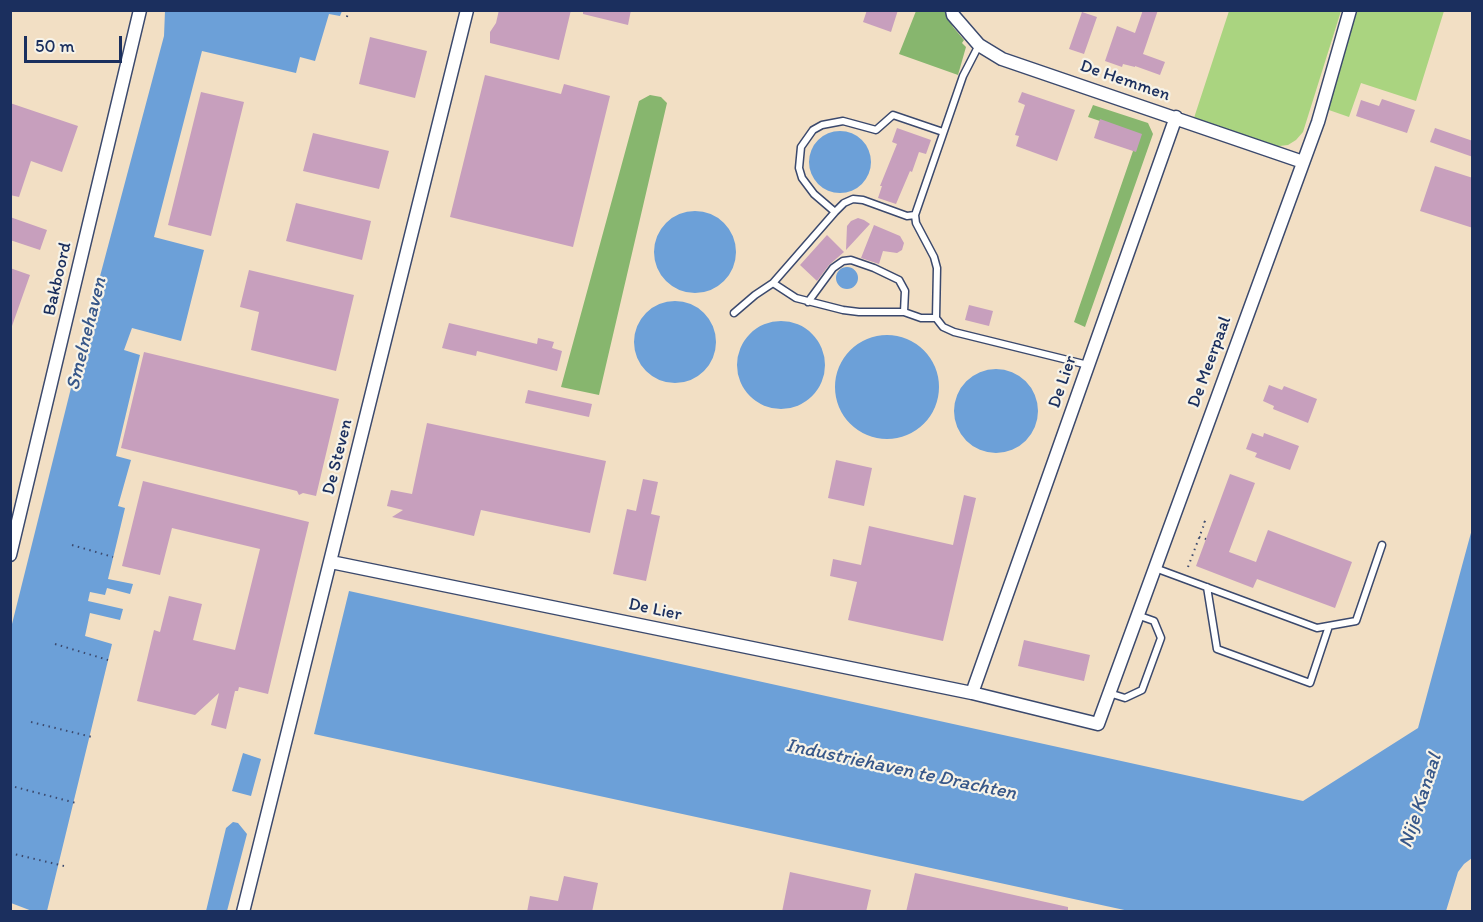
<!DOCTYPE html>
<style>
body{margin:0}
#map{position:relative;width:1483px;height:922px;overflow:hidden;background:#f2dfc4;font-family:Itim,sans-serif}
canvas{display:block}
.frame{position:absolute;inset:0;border:12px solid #1b2f5e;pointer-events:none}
.scale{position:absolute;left:24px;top:36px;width:98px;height:27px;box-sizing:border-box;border:3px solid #1b2f5e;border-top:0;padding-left:8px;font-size:18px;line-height:21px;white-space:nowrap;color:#1b2f5e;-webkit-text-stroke:4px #f7f3e8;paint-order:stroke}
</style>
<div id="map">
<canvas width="1483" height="922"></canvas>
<div class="frame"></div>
<div class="scale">50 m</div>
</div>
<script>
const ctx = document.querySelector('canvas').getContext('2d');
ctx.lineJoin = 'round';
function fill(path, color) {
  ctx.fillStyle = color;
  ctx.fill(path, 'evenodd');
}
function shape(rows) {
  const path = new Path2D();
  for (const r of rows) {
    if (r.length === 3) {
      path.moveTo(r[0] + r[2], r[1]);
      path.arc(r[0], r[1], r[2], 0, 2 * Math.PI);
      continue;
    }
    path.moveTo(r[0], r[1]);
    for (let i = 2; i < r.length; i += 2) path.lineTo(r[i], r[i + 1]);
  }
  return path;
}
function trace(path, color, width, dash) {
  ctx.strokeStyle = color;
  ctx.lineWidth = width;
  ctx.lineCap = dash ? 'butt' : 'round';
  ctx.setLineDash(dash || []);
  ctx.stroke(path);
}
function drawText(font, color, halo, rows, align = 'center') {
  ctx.font = font + ' Itim,sans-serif';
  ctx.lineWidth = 4.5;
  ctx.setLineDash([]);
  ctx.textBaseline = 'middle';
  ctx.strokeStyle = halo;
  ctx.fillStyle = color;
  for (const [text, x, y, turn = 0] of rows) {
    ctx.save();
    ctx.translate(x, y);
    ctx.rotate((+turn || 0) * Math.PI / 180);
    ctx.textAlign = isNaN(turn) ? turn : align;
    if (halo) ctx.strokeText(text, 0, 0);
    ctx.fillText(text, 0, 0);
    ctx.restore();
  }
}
fill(shape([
 [1229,11,1341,11,1303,132,1296,140,1288,145,1271,147,1193,121],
 [1356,11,1444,11,1416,101,1361,83,1349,117,1326,109]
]), '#aad480');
fill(shape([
 [916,11,945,11,953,27,964,40,962,43,966,47,958,75,899,54],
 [650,95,661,97,667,103,599,395,561,387,639,101],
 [1093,105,1148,123,1153,134,1085,327,1074,322,1133,151,1130,131,1088,117]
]), '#87b66e');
fill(shape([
 [165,11,342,11,340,16,329,14,315,61,300,57,296,73,202,51,154,237,204,250,181,341,132,328,124,350,140,355,116,456,131,460,118,506,125,508,108,579,133,584,130,594,107,588,105,595,90,592,88,601,123,609,120,620,90,613,85,636,112,644,47,911,32,911,11,903,11,628,83,340,164,36],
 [840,162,31],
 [695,252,41],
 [847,278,11],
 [675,342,41],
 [781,365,44],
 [887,387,52],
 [996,411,42],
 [1472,529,1472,858,1464,864,1458,872,1446,911,1129,911,314,734,349,591,1303,801,1418,728],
 [243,753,261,759,251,796,232,791],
 [233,822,238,823,247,834,227,911,206,911,226,828]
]), '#6ca0d8');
fill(shape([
 [499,10,571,10,559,60,490,43,490,32,496,23],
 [583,10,631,10,628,25,583,14],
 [867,10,898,10,891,32,863,22],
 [1143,10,1158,10,1143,54,1165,62,1160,75,1135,66,1135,67,1123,64,1122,67,1105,61,1117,26,1135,33],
 [1082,12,1097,17,1084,54,1069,49],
 [370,37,427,51,415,98,359,84],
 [485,75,561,94,564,84,610,96,573,247,450,217],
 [201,92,244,102,211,236,168,225],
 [1022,92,1075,110,1057,161,1016,146,1019,136,1015,135,1025,105,1018,102],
 [1382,99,1415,110,1407,133,1356,116,1361,100,1379,106],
 [10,103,78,126,62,172,31,161,19,197,10,195],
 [1100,119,1142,134,1136,152,1094,138],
 [897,128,931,140,926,154,919,152,912,172,910,171,896,204,878,198,882,186,880,186,897,144,892,142],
 [1435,128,1473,141,1473,157,1430,142],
 [313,133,389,151,379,189,303,171],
 [1435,166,1473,178,1473,228,1420,211],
 [296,203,371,221,362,260,286,241],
 [10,217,47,230,40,250,10,240],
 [858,218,864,220,870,224,846,250,847,226,851,221],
 [874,225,900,236,904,243,902,250,897,253,883,251,879,264,861,258],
 [827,235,844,252,829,265,817,281,800,265],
 [10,268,30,275,12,326,10,326],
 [249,270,354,295,336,371,251,350,259,312,240,307],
 [969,305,993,311,989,326,965,320],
 [449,323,537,344,538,338,554,342,552,348,562,351,557,371,477,351,476,356,442,348],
 [144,352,339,399,316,496,303,493,299,495,297,491,121,448],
 [1269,385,1282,390,1284,386,1317,399,1308,423,1273,409,1274,406,1263,401],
 [528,390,592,404,589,417,525,403],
 [427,423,606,461,590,533,481,510,474,536,392,517,403,510,387,506,391,490,412,494],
 [1252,433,1263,437,1264,433,1299,446,1290,470,1255,457,1257,453,1246,449],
 [836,460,872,468,864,506,828,498],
 [1230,474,1255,483,1229,552,1256,562,1268,530,1352,562,1335,608,1257,579,1253,588,1196,566],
 [643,479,658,482,651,514,660,516,646,581,613,574,627,509,636,511],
 [143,481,309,522,268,694,239,687,238,691,235,691,226,729,211,725,219,693,195,715,137,701,154,630,160,632,169,596,202,604,193,640,235,650,260,549,172,528,160,575,122,566],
 [964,495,976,498,943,641,848,620,857,582,830,576,833,559,861,565,869,526,953,545],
 [1024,640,1090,655,1084,681,1018,666],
 [790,872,871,890,866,912,782,912],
 [915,873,1068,907,1068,912,906,912],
 [564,876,598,883,592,912,527,912,530,896,558,901]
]), '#c79fbd');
const service = shape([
 [979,45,963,76,915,215,916,223,934,257,937,268,936,318,943,327,954,332,1088,365],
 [915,215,907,216,863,200,853,199,844,203,835,212,814,194,802,178,799,168,801,147,813,130,822,125,843,121,876,130,893,115,943,132],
 [773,283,796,298,843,310,859,312,904,312,921,318,936,318],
 [808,302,833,268,843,261,851,260,874,268,899,280,905,291,904,312],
 [734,313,755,295,773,283,835,212],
 [1155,568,1317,628,1356,621,1382,545],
 [1207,587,1217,649,1310,683,1329,626],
 [1109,693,1125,698,1142,690,1161,638,1154,621,1137,615]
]);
const minor = shape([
 [952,10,953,15,979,45,1002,59,1303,162],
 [10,555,140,10],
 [331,562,972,693,1098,724,1318,122,1350,10],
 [972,693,1176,117],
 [243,912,467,10]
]);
trace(service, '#3b496d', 9);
trace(minor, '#3b496d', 15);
trace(shape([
 [347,17,348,10],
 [1199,537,1206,539],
 [72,545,113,557],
 [1188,567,1205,522,1201,520],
 [55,644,108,660],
 [31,722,92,737],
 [15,787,76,803],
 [10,853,64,866]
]), '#3b496d', 2, [1.5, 4.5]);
trace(service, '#fff', 6);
trace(minor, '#fff', 12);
drawText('18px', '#1b2f5e', '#f7f3e8', [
 ["De Hemmen",1125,81,19],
 ["Bakboord",58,279,-77],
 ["De Meerpaal",1210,362,-70],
 ["De Lier",1063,382,-71],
 ["De Steven",338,457,-76],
 ["De Lier",655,610,12]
]);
drawText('italic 20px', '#375789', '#f7f3e8', [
 ["Smelnehaven",87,334,-76],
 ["Industriehaven te Drachten",901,770,12],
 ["Nije Kanaal",1421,801,-72]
]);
</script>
